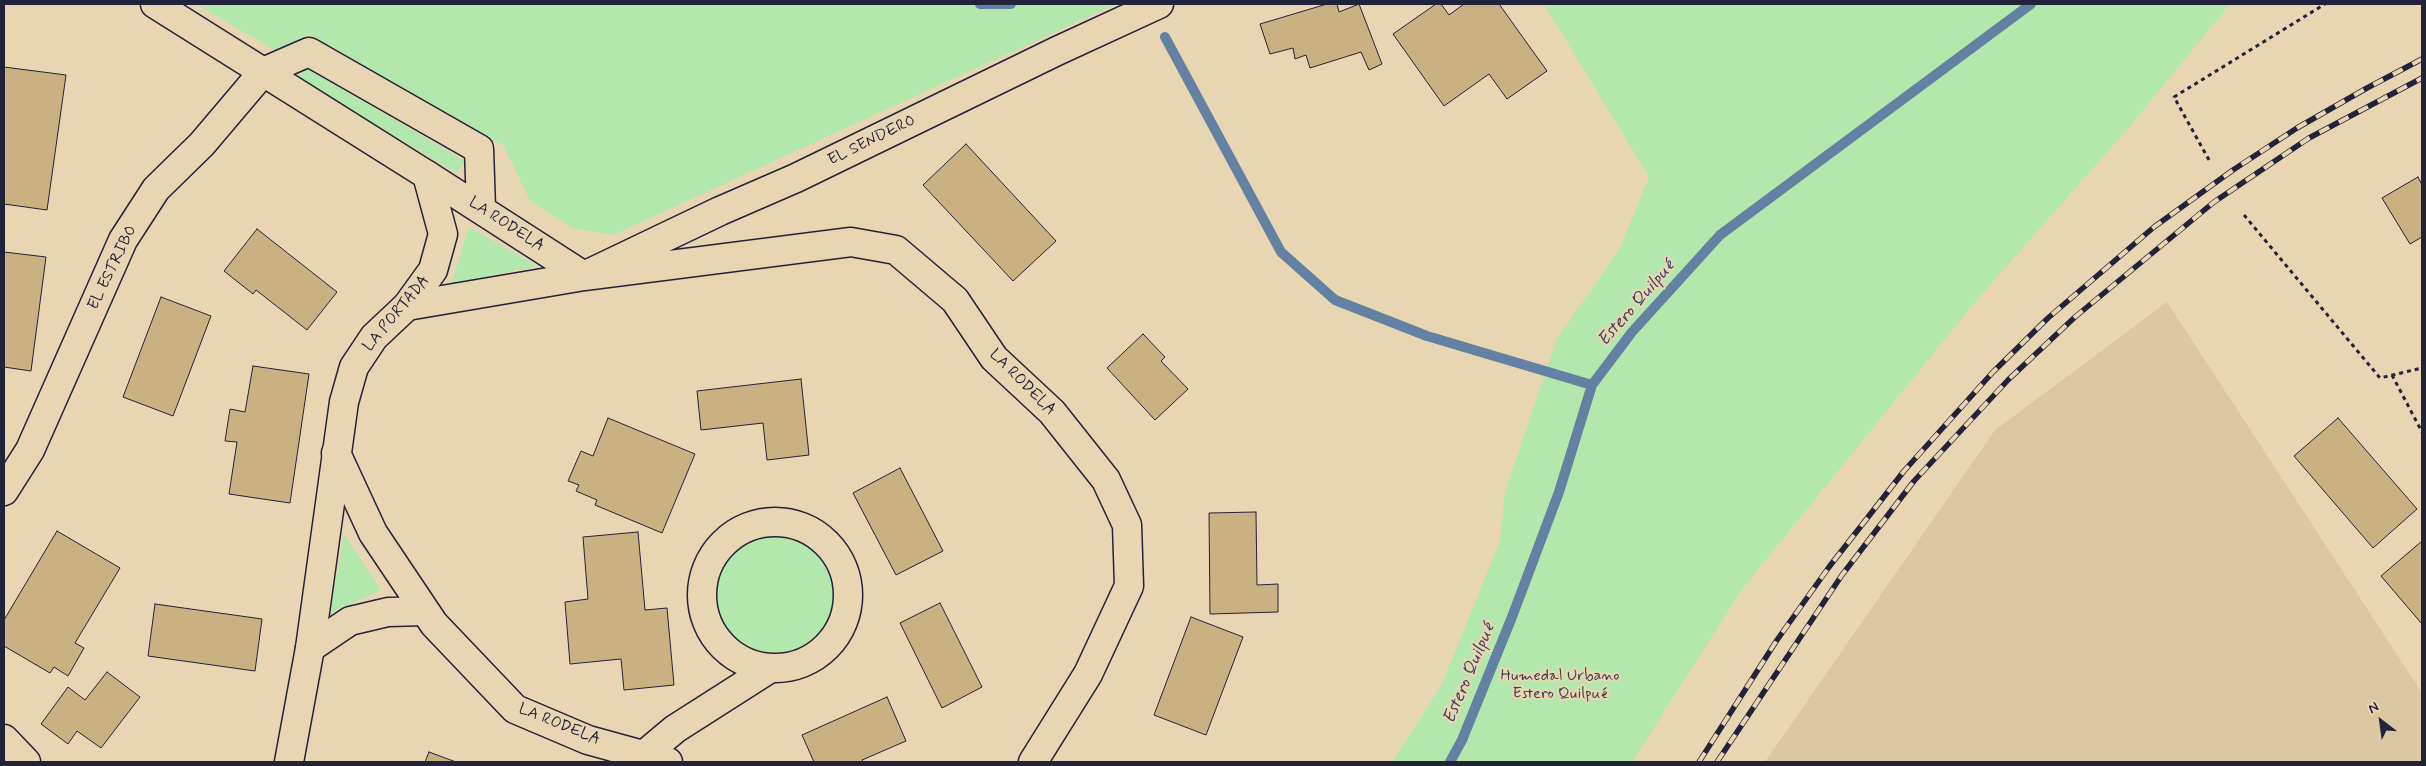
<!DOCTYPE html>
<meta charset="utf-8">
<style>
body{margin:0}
#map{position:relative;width:2426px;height:766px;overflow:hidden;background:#e8d6b3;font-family:Mynerve,sans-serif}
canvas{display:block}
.frame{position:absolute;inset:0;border:5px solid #22223b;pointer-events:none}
.north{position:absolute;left:2356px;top:696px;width:50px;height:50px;-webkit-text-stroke:4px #e8d6b3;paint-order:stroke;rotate:330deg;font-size:14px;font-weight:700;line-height:20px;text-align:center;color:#22223b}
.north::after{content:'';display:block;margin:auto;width:18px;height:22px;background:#22223b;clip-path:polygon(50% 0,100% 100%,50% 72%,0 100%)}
</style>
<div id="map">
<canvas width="2426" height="766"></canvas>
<div class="frame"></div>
<div class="north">N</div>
</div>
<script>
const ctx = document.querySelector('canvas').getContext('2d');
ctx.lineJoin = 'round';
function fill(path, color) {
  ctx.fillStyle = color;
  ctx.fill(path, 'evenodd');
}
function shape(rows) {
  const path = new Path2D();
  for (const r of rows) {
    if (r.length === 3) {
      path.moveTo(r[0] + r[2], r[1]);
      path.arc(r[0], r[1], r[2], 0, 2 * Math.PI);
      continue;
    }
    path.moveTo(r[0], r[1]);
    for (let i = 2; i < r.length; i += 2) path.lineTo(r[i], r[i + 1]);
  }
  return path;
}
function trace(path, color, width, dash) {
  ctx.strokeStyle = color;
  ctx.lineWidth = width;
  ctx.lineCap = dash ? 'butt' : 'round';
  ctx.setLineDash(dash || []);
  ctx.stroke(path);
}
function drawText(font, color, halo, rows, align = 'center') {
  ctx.font = font + ' Mynerve,sans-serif';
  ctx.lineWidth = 4.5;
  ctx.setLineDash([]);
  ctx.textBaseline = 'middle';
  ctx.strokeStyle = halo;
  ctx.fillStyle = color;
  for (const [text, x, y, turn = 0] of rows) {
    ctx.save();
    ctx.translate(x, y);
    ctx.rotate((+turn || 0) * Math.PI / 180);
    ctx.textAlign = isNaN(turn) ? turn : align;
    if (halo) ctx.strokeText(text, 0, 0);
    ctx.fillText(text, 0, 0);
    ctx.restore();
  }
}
fill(shape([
 [2167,302,2422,693,2422,762,1765,762,1995,430]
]), '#dbc8a2');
fill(shape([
 [196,4,1116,4,613,235,573,228,530,201,504,146,309,34,276,51],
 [1544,4,2230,4,2131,125,1976,301,1743,588,1632,762,1392,762,1441,686,1500,541,1505,492,1557,339,1620,248,1649,177],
 [304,67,465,161,457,173,297,78],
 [469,227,537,266,451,284],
 [775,593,59],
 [344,534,381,590,330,613]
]), '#b2e8ab');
trace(shape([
 [980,4,1011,4],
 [1165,37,1281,252,1335,300,1427,336,1592,385],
 [1450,762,1462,740,1512,617,1559,492,1592,385,1632,332,1720,235,2031,4]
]), '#6281a3', 10);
const building = shape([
 [1327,4,1337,4,1339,12,1359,4,1382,64,1369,70,1361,52,1310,68,1306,55,1295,59,1293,48,1270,54,1260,24,1327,4],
 [1436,4,1441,4,1449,15,1464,4,1499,4,1547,71,1507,99,1489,74,1444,106,1393,34,1436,4],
 [4,67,66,75,47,210,4,204,4,67],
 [966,144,1056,241,1013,281,923,185,966,144],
 [2418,177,2422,185,2422,237,2410,244,2382,198,2418,177],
 [257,229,337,292,307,330,256,290,253,294,224,271,257,229],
 [4,252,46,257,31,371,4,367,4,252],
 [161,297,211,316,173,416,123,397,161,297],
 [1143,334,1165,357,1161,361,1188,389,1155,420,1107,368,1143,334],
 [253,366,309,374,290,503,229,494,237,442,225,441,230,409,245,412,253,366],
 [801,379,809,455,767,460,763,423,701,430,697,391,801,379],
 [608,418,695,454,662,533,595,505,597,500,576,491,579,485,568,481,581,451,593,456,608,418],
 [2338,418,2417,509,2373,548,2294,456,2338,418],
 [900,468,943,551,896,575,853,493,900,468],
 [1256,512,1257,585,1278,584,1278,612,1210,614,1209,513,1256,512],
 [57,531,120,568,75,643,84,648,68,676,54,667,50,673,4,646,4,620,57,531],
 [638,532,645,610,667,608,674,685,624,690,621,659,570,664,565,602,588,599,583,537,638,532],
 [2422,541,2422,624,2381,576,2422,541],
 [940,603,982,687,942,708,900,623,940,603],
 [155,604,262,619,255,671,148,656,155,604],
 [1191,617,1243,637,1206,735,1154,715,1191,617],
 [107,672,140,697,101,748,77,731,68,744,41,724,68,687,85,700,107,672],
 [887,697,906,741,862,760,863,762,814,762,802,735,887,697],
 [429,752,456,762,425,762,429,752]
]);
fill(building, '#cab181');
trace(building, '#22223b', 1);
const street = shape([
 [427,175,584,276,720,211,796,178,1057,51,1159,4],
 [407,306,584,276,851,242,896,250,955,300,994,358,1052,412,1106,480,1127,525,1129,586,1088,674,1033,762],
 [336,453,373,533,434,624,515,709,588,740,668,762],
 [4,491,30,450,123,240,156,189,202,144,263,72,309,52,479,149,481,208],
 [775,595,73],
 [310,648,350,621,388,612,425,611],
 [4,739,26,762],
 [644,755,675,729,769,669]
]);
const secondary = shape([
 [155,4,427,175,443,234,433,270,407,306,374,337,354,367,344,402,310,648,289,762]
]);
trace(street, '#22223b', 31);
trace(secondary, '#22223b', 31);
trace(shape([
 [2209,160,2174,97,2325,4],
 [2244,215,2380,378,2422,368],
 [2392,375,2422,432]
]), '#22223b', 3, [4, 4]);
trace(street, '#e8d6b3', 28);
trace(secondary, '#e8d6b3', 28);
const rail = shape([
 [1699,762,1777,640,1829,567,1904,471,1993,372,2048,318,2154,227,2233,170,2297,128,2367,88,2422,59],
 [1717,762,1842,575,1914,481,2009,379,2075,317,2214,202,2309,138,2422,78]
]);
trace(rail, '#22223b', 5.5);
trace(rail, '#e8d6b3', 4, [11]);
drawText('16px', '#22223b', '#e8d6b3', [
 ["EL SENDERO",872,141,-26],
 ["LA RODELA",506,225,33],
 ["EL ESTRIBO",113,268,-64],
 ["LA PORTADA",397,314,-50],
 ["LA RODELA",1022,383,45],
 ["LA RODELA",559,725,22]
]);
drawText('16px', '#38404c', '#e8d6b3', [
 ["Humedal Urbano",1560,677],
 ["Estero Quilpué",1560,695]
]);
drawText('italic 18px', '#37425e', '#e8d6b3', [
 ["Estero Quilpué",1637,304,-49],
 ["Estero Quilpué",1470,674,-67]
]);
</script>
